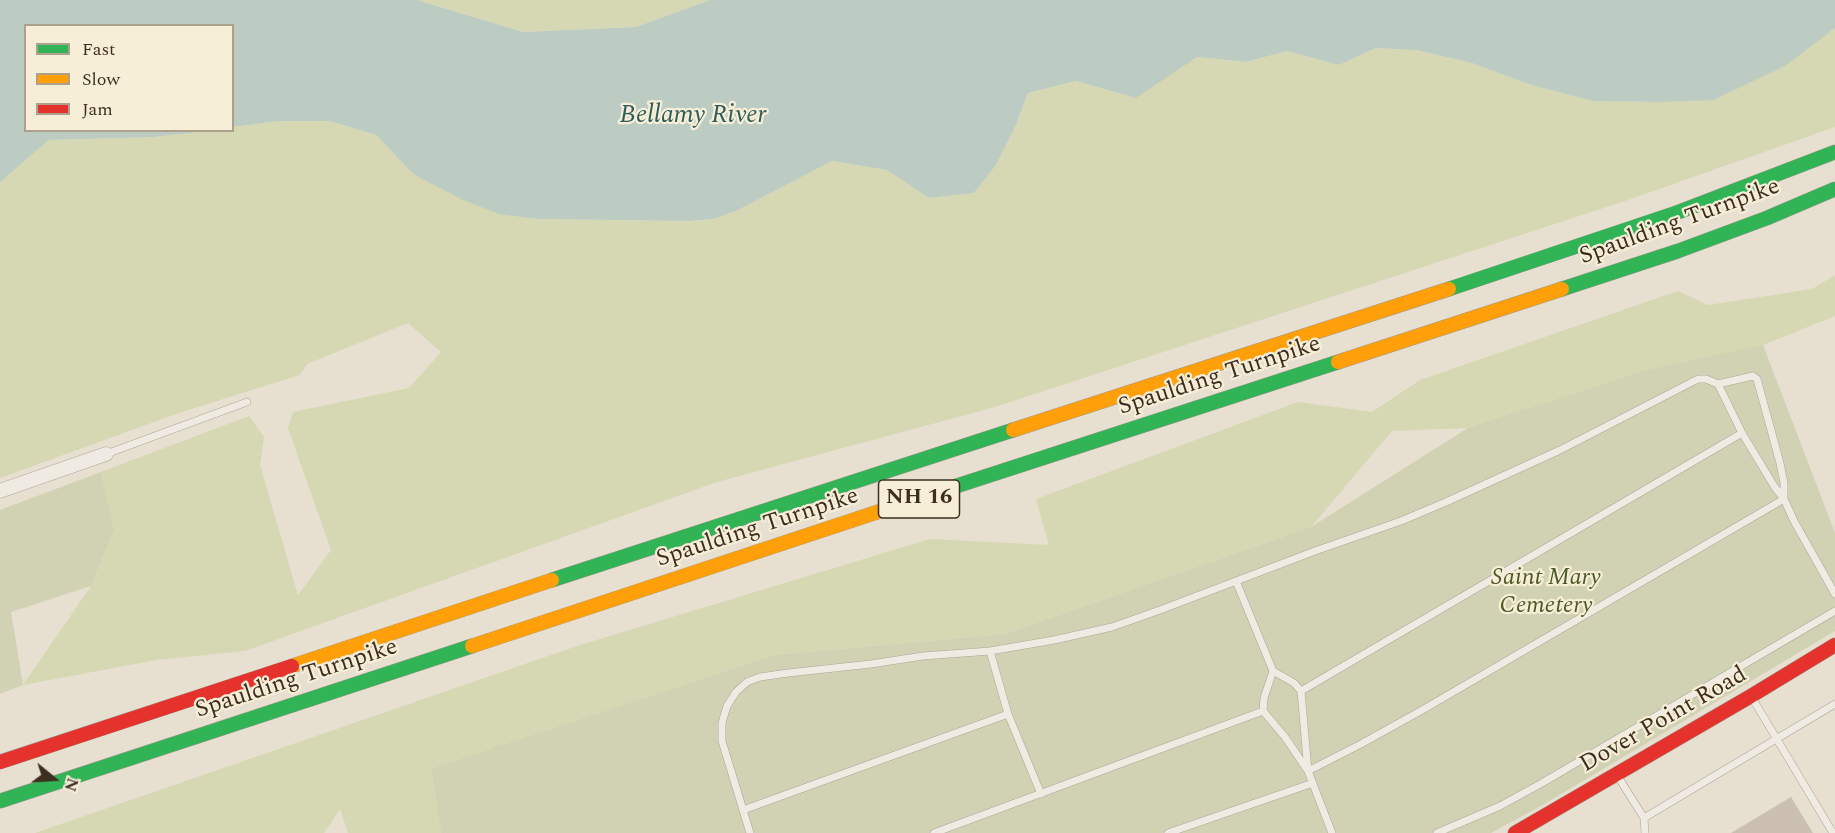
<!DOCTYPE html>
<style>
body{margin:0}
#map{position:relative;width:1835px;height:833px;overflow:hidden;background:#e7e0d1;font-family:Spectral,serif}
canvas{display:block}
.legend{position:absolute;left:24px;top:24px;width:210px;height:108px;box-sizing:border-box;background:#f7eed8;border:2px solid #ada18e;margin:0;padding:8px 10px;list-style:none;font-size:18px;color:#3d2e20}
.legend li{display:flex;align-items:center;gap:12px;height:30px}
.legend b{width:30px;border:2px solid #ada18e}
.north{position:absolute;left:24px;top:749px;width:60px;height:60px;-webkit-text-stroke:4px #f7eed8;paint-order:stroke;rotate:108deg;font-size:16px;font-weight:700;line-height:24px;text-align:center;color:#3d2e20}
.north::after{content:'';display:block;margin:auto;width:21px;height:27px;background:#3d2e20;clip-path:polygon(50% 0,100% 100%,50% 72%,0 100%)}
</style>
<div id="map">
<canvas width="1835" height="833"></canvas>
<ul class="legend">
<li><b style="height:8px;background:#30b455"></b>Fast</li>
<li><b style="height:8px;background:#ff9f0a"></b>Slow</li>
<li><b style="height:8px;background:#e5322d"></b>Jam</li>
</ul>
<div class="north">N</div>
</div>
<script>
const ctx = document.querySelector('canvas').getContext('2d');
ctx.lineJoin = 'round';
function fill(path, color) {
  ctx.fillStyle = color;
  ctx.fill(path, 'evenodd');
}
function shape(rows) {
  const path = new Path2D();
  for (const r of rows) {
    path.moveTo(r[0], r[1]);
    for (let i = 2; i < r.length; i += 2) path.lineTo(r[i], r[i + 1]);
  }
  return path;
}
function trace(path, color, width, dash) {
  ctx.strokeStyle = color;
  ctx.lineWidth = width;
  ctx.lineCap = dash ? 'butt' : 'round';
  ctx.setLineDash(dash || []);
  ctx.stroke(path);
}
function drawText(font, color, halo, rows, align = 'center') {
  ctx.font = font + ' Spectral,serif';
  ctx.lineWidth = 4.5;
  ctx.setLineDash([]);
  ctx.textBaseline = 'middle';
  ctx.strokeStyle = halo;
  ctx.fillStyle = color;
  for (const [text, x, y, turn = 0] of rows) {
    ctx.save();
    ctx.translate(x, y);
    ctx.rotate((+turn || 0) * Math.PI / 180);
    ctx.textAlign = isNaN(turn) ? turn : align;
    if (halo) ctx.strokeText(text, 0, 0);
    ctx.fillText(text, 0, 0);
    ctx.restore();
  }
}
fill(shape([
 [417,0,710,0,636,27,523,32],
 [1835,28,1835,127,1628,200,995,407,717,482,245,651,156,660,23,685,91,586,114,530,101,472,249,416,264,437,260,465,298,595,331,550,288,428,293,412,409,388,441,352,408,323,307,364,300,375,179,413,0,478,0,182,49,140,153,137,208,131,232,130,233,127,279,121,330,121,376,135,413,174,538,219,689,221,713,219,736,211,832,161,887,170,929,198,974,193,996,165,1016,125,1028,93,1076,81,1136,98,1196,57,1246,62,1287,51,1339,65,1376,48,1416,50,1472,63,1528,84,1593,101,1659,102,1829,33],
 [1835,275,1835,316,1763,345,1468,428,1392,431,1311,527,1005,634,774,655,431,770,441,833,348,833,340,809,324,833,35,833,580,645,930,539,1049,545,1036,499,1298,402,1372,412,1420,380,1678,291,1708,305,1812,289]
]), '#d6d7b3');
fill(shape([
 [1763,345,1835,533,1835,631,1541,806,1491,833,441,833,431,769,774,655,1005,634,1311,527,1468,428,1644,371],
 [101,472,114,530,91,586,11,612,23,685,0,694,0,510]
]), '#d1d1b3');
fill(shape([
 [0,0,417,0,523,32,636,27,710,0,1835,0,1835,28,1785,66,1713,100,1659,102,1593,101,1528,84,1472,63,1416,50,1376,48,1339,65,1287,51,1246,62,1197,57,1136,98,1076,81,1028,93,1016,125,996,165,974,193,929,198,887,170,832,161,736,211,713,219,689,221,538,219,499,214,461,199,413,174,376,135,330,121,279,121,233,127,232,26,26,26,26,130,208,131,153,137,49,140,0,182]
]), '#bcccc2');
fill(shape([
 [1791,797,1813,833,1731,833]
]), '#cbbfb2');
const lane = shape([
 [106,454,247,402],
 [1784,499,1784,483,1780,463,1757,379,1753,376,1718,384,1742,433,1774,486,1784,499,1794,521,1835,594],
 [1236,581,1273,671],
 [990,651,1054,640,1112,627,1160,610,1315,551,1401,521,1446,502,1560,450,1698,379,1706,379,1718,384],
 [1301,691,1742,433],
 [1751,696,1833,833],
 [1617,775,1644,818,1835,704],
 [743,810,1008,714],
 [1644,818,1645,833],
 [750,833,722,741,722,723,727,706,736,692,747,682,760,677,788,673,871,664,923,656,990,651,1008,714,1041,794],
 [934,833,1263,711],
 [1168,833,1313,783],
 [1332,833,1308,771,1301,691,1294,683,1273,671,1264,698,1263,711,1285,737,1308,771,1361,744,1424,709,1784,499],
 [1437,833,1500,806,1542,783,1835,611]
]);
const street = shape([
 [0,491,106,454]
]);
const fast = shape([
 [1449,289,1676,213,1835,152],
 [1562,289,1678,251,1767,218,1835,189],
 [941,491,1338,362],
 [552,580,1013,430],
 [0,801,472,646]
]);
const slow = shape([
 [1338,362,1562,289],
 [1013,430,1449,289],
 [472,646,941,491],
 [292,666,552,580]
]);
const jam = shape([
 [0,762,292,666],
 [1515,833,1751,696,1835,645]
]);
trace(lane, '#ada599', 8);
trace(street, '#ada599', 15);
trace(fast, '#9c958a', 15);
trace(slow, '#9c958a', 15);
trace(jam, '#9c958a', 15);
trace(lane, '#efebe3', 7);
trace(street, '#efebe3', 14);
trace(fast, '#30b455', 14);
trace(slow, '#ff9f0a', 14);
trace(jam, '#e5322d', 14);
for (const [x, y, w] of [
 [919,499,81]
]) {
  const box = new Path2D();
  box.roundRect(x - w / 2, y - 19, w, 38, 4.5);
  ctx.fillStyle = '#f7eed8';
  ctx.fill(box);
  trace(box, '#3d2e20', 1.5);
}
drawText('bold 22px', '#3d2e20', null, [
 ["NH 16",919,499]
]);
drawText('24px', '#3d2e20', '#f7eed8', [
 ["Spaulding Turnpike",1680,223,-20],
 ["Spaulding Turnpike",1220,377,-18],
 ["Spaulding Turnpike",758,529,-18],
 ["Spaulding Turnpike",297,680,-18],
 ["Dover Point Road",1664,721,-30]
]);
drawText('italic 24px', '#4d5a26', '#f7eed8', [
 ["Saint Mary",1546,579],
 ["Cemetery",1546,607]
]);
drawText('italic 26px', '#2f5d5a', '#f7eed8', [
 ["Bellamy River",693,117]
]);
</script>
